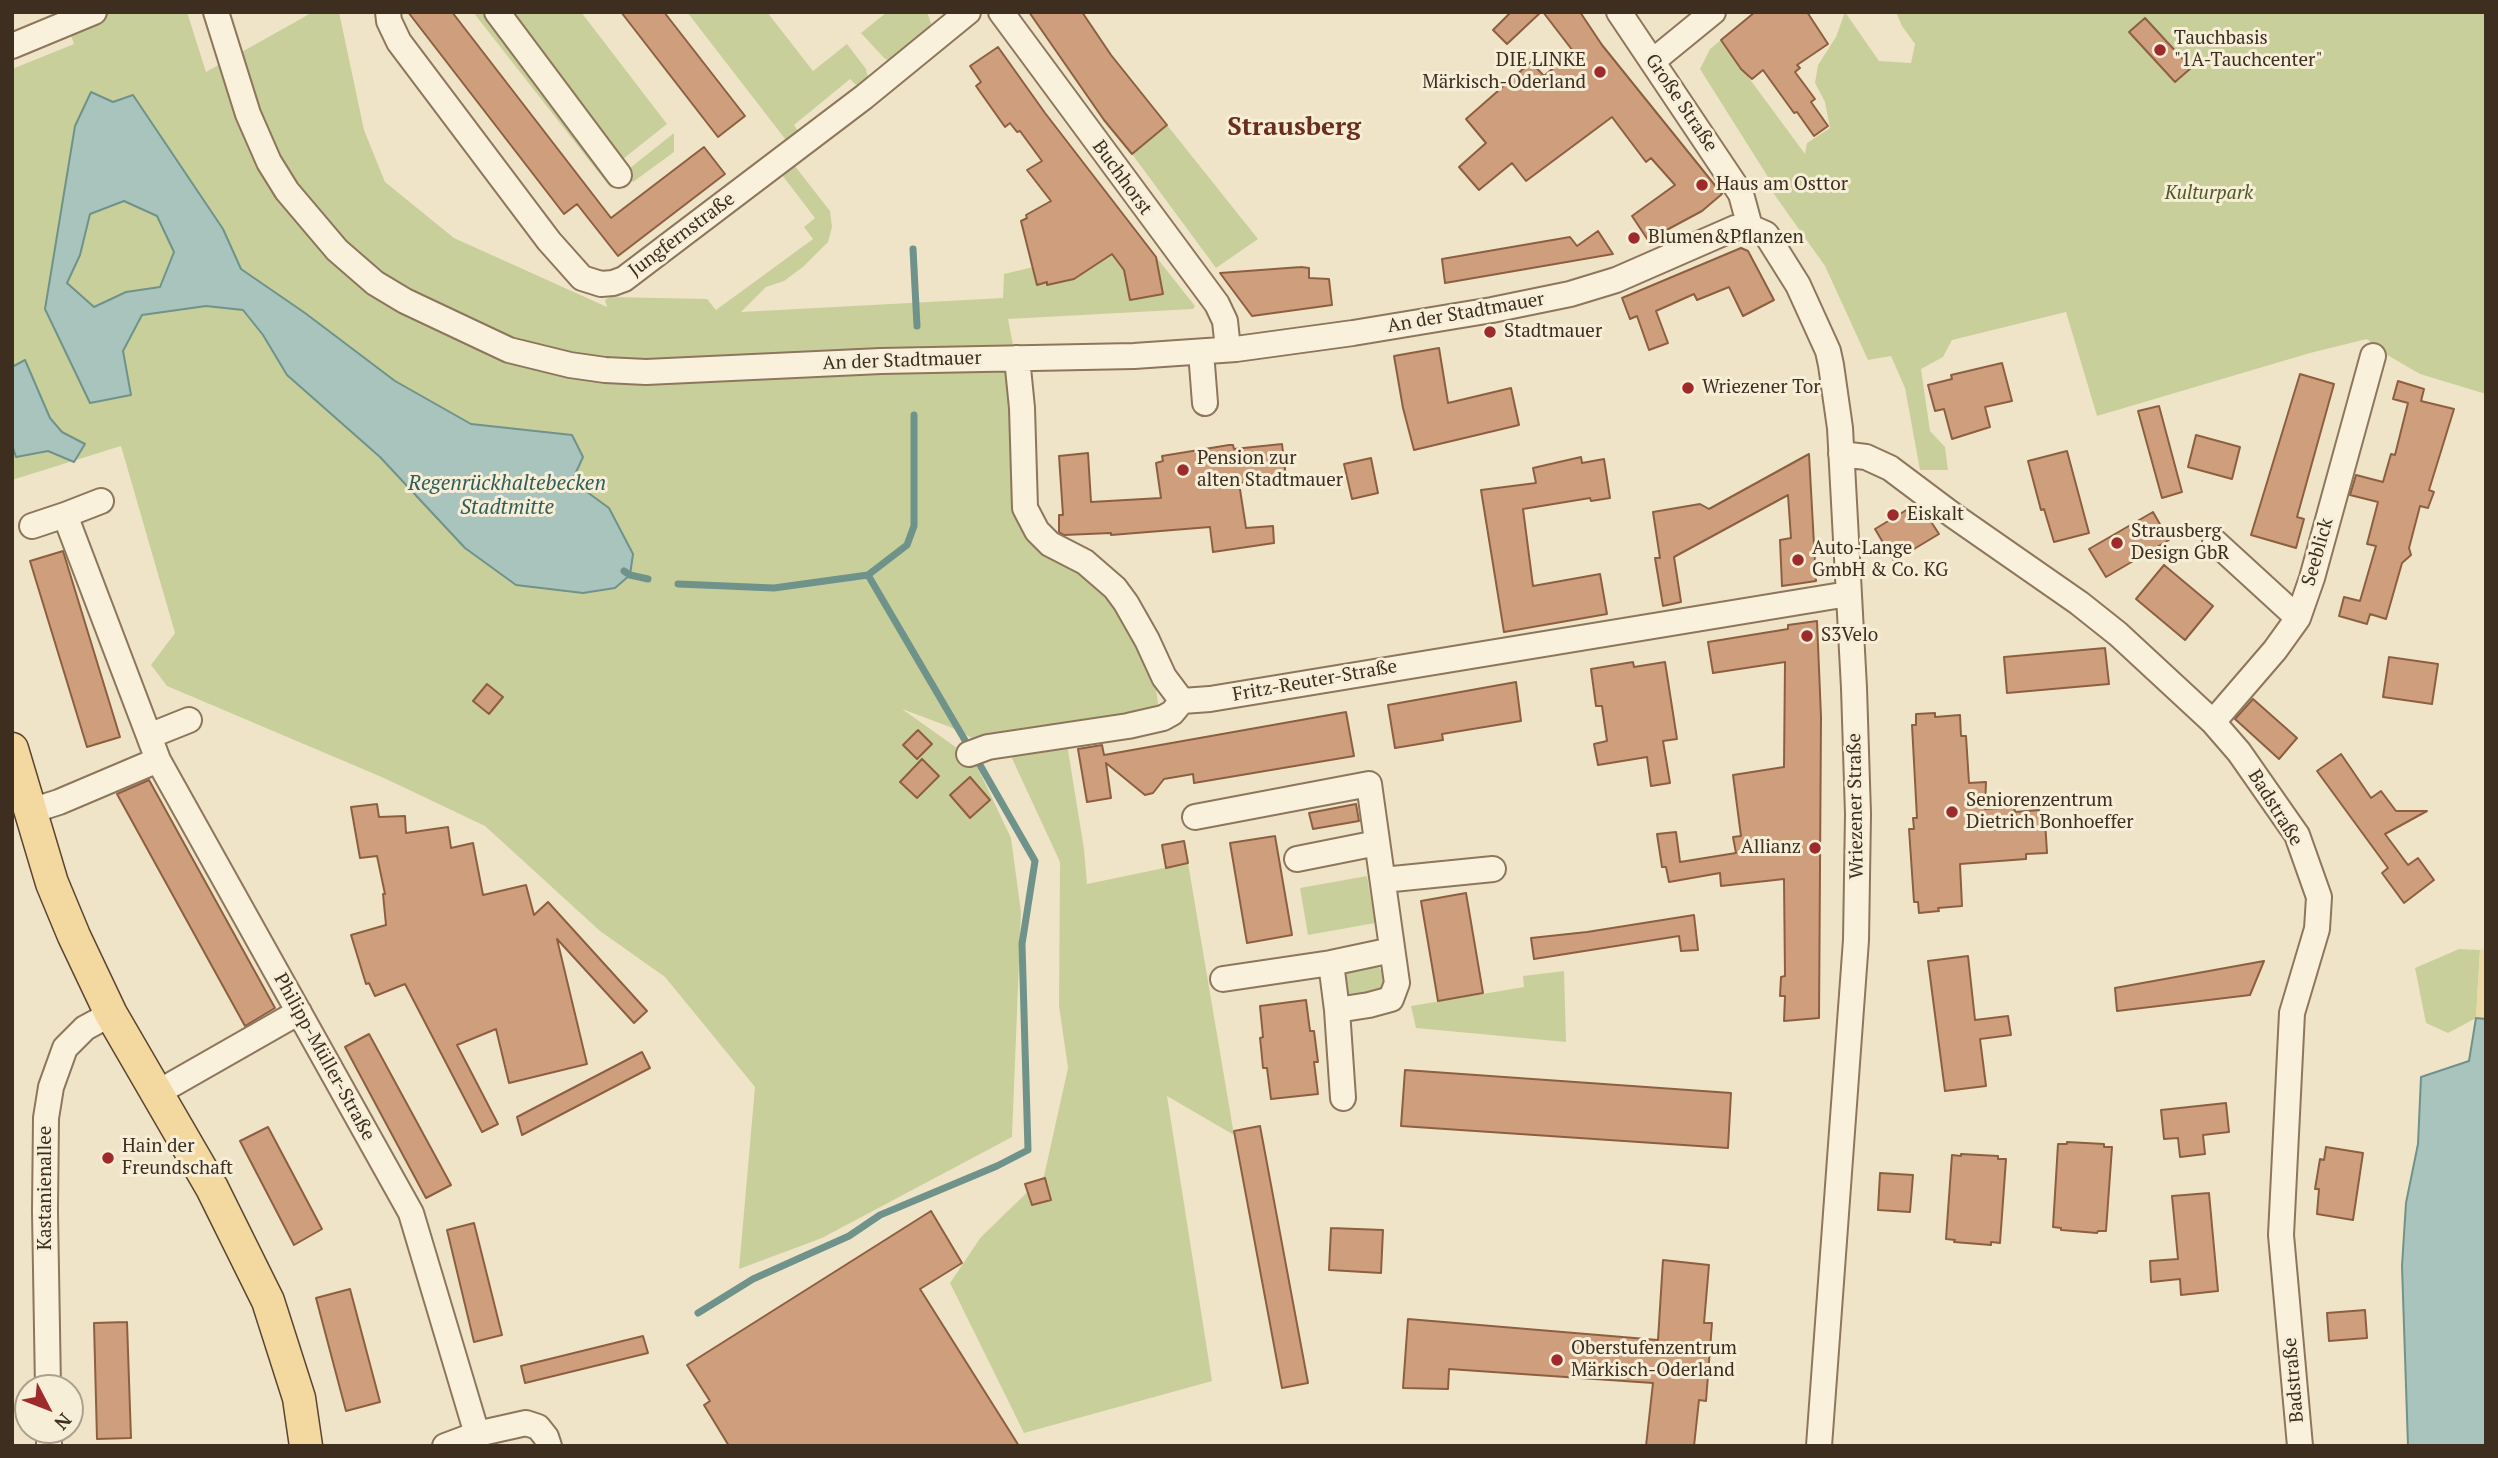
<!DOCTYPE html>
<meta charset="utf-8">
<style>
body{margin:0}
#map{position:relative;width:2498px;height:1458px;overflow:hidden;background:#f0e4c8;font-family:"PT Serif",serif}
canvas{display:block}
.frame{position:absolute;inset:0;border:14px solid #3d2e20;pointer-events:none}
.north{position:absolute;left:14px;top:1374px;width:70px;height:70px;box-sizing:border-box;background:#f7eed8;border:2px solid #ada18e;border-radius:50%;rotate:132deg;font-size:19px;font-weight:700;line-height:28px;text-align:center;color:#3d2e20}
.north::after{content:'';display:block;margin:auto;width:24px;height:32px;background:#9e2a2b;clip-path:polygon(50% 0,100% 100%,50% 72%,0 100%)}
</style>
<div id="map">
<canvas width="2498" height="1458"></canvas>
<div class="frame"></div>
<div class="north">N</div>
</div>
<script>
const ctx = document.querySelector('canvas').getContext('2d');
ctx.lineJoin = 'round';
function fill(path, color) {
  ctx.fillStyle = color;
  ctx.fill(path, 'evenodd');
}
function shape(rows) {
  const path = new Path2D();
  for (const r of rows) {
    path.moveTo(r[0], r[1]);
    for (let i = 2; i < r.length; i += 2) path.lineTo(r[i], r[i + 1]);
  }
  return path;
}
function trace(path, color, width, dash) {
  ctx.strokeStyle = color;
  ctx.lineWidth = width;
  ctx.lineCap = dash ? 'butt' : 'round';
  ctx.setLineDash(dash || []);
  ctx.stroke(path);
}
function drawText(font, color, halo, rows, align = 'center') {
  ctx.font = font + ' "PT Serif",serif';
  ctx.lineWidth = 6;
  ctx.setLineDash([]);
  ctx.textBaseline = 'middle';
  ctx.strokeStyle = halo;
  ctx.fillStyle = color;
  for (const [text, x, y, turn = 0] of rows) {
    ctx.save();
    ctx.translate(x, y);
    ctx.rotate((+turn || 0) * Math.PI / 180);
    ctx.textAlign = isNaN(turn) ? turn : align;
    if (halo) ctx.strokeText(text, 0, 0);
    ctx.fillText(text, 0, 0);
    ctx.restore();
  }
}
fill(shape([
 [63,12,187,12,206,72,313,12,339,12,364,130,385,182,454,238,607,307,605,300,610,297,707,299,716,310,813,239,804,227,815,218,779,171,791,161,830,211,832,227,828,242,803,267,784,281,766,287,741,312,1003,298,1004,274,1033,267,1126,219,1195,306,1193,309,1008,319,1015,355,1009,416,1023,464,1025,507,1085,562,1164,677,1156,690,1159,710,978,741,950,727,902,709,974,760,1011,838,1021,912,1012,1137,822,1238,739,1269,755,1087,665,977,600,931,485,826,384,778,167,686,151,665,175,633,121,446,12,480,12,69,74,44],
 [473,12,581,12,667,124,613,167,621,179,610,187],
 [687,12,767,12,813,71,847,44,866,69,869,82,863,92,850,79,794,125,801,135,789,144],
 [887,12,927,12,931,23,927,32,891,61,885,59,861,33],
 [1845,12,1879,61,1911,63,1915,44,1902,26,1896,12,2486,12,2486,394,2420,374,2382,352,2367,339,2310,353,2097,416,2066,312,1952,340,1943,357,1921,369,1930,431,1945,447,1948,470,1920,470,1905,388,1891,356,1868,360,1825,266,1769,187,1771,177,1768,177,1700,69,1710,49,1721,40,1805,154,1807,143,1830,128,1825,102,1815,83,1818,65,1836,37],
 [1167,125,1258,239,1216,268,1132,154],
 [674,133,674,152,633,182,625,172],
 [1067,744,1084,849,1087,884,1188,863,1234,1135,1167,1096,1212,1381,1024,1433,950,1283,981,1237,1044,1176,1068,1068,1059,1006,1060,862,1010,754],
 [1367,876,1375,923,1308,935,1300,888],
 [2459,949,2480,950,2476,1018,2448,1033,2426,1023,2415,968],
 [1371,964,1380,968,1384,977,1382,990,1348,997,1343,990,1344,972],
 [1564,971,1566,1042,1416,1028,1411,1006,1524,987,1523,976]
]), '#c9cf9b');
fill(shape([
 [2486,948,2486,1019,2476,1018,2480,950]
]), '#ecd9a5');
const water = shape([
 [91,92,113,102,133,95,223,229,241,269,305,313,395,381,471,424,572,435,583,457,572,481,609,508,633,554,630,575,615,588,583,593,516,585,465,548,380,457,287,375,263,335,243,310,206,306,142,315,123,351,131,395,90,403,45,309,75,126,91,92],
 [124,201,157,216,174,252,160,287,126,292,94,307,67,283,80,255,90,214,124,201],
 [25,360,50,418,62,432,85,444,74,462,48,451,16,457,12,445,12,367,25,360],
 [2476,1018,2486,1019,2486,1446,2408,1446,2402,1266,2406,1203,2418,1144,2421,1077,2469,1061,2476,1018]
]);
fill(water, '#a9c4bc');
trace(water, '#6f938a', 2);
trace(shape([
 [913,249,917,326],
 [624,571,630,575,648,579],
 [868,575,907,545,914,526,914,415],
 [678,584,774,588,868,575,966,742],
 [698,1313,753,1279,849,1236,880,1215,997,1166,1028,1150,1022,944,1035,861,980,765]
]), '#6f938a', 7);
const building = shape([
 [408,12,452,12,611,218,704,147,725,174,618,256,577,204,564,214,408,12],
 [621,12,664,12,745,116,718,137,621,12],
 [1029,12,1082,12,1111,55,1167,125,1132,154,1104,120,1029,12],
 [1511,12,1541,12,1507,44,1493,30,1511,12],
 [1543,12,1580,12,1602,45,1722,194,1702,211,1648,240,1632,216,1675,185,1651,158,1646,162,1612,117,1526,181,1512,163,1479,190,1459,167,1486,143,1466,119,1531,62,1544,76,1573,51,1543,12],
 [1755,12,1807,12,1828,44,1797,65,1800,68,1795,72,1815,99,1811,102,1828,126,1814,136,1797,112,1794,113,1763,70,1752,79,1741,69,1721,40,1755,12],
 [2145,18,2191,68,2175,82,2129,32,2145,18],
 [998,47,1045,113,1156,257,1163,294,1130,300,1124,270,1112,254,1074,279,1047,285,1047,282,1037,285,1021,221,1027,218,1026,215,1051,201,1027,170,1042,161,1020,131,1017,132,1010,123,1005,127,976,86,981,82,970,66,998,47],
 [1598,231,1613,254,1445,283,1442,259,1570,237,1577,246,1598,231],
 [1741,248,1748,251,1774,300,1743,316,1729,287,1697,300,1694,294,1656,311,1668,343,1649,350,1637,316,1630,319,1622,298,1741,248],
 [1301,267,1309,268,1309,278,1329,279,1332,305,1252,316,1220,273,1301,267],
 [1439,348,1448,403,1511,388,1519,425,1414,450,1403,408,1394,356,1439,348],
 [2002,363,2012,401,1985,407,1990,427,1952,439,1944,409,1935,411,1928,385,1952,379,1951,375,2002,363],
 [2300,374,2334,384,2297,517,2304,519,2296,548,2251,535,2300,374],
 [2398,381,2424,389,2421,401,2454,409,2429,490,2434,492,2428,508,2420,506,2409,548,2411,555,2402,563,2386,619,2370,614,2367,624,2339,616,2344,597,2360,601,2376,546,2367,544,2378,502,2350,495,2356,475,2383,482,2391,454,2395,455,2408,403,2393,399,2398,381],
 [2159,406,2182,492,2162,498,2138,411,2159,406],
 [2196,435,2240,447,2232,479,2188,467,2196,435],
 [1282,444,1286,477,1239,483,1246,528,1273,526,1274,543,1213,552,1210,527,1111,535,1111,533,1064,535,1059,532,1059,515,1063,515,1059,456,1088,453,1091,502,1161,498,1156,463,1163,461,1162,456,1229,445,1233,445,1234,449,1282,444],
 [2067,451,2089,533,2054,542,2044,509,2041,510,2028,461,2067,451],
 [1809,454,1816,581,1782,586,1780,540,1791,538,1788,495,1674,557,1681,602,1663,606,1655,558,1660,558,1653,512,1700,504,1709,509,1809,454],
 [1581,457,1582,463,1604,459,1610,498,1591,501,1590,498,1523,509,1533,586,1600,574,1607,614,1504,632,1481,490,1536,483,1533,468,1581,457],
 [1371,458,1378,493,1352,499,1344,464,1371,458],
 [1913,506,1921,521,1928,517,1939,534,1894,561,1875,529,1913,506],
 [2153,512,2169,540,2106,577,2089,549,2153,512],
 [63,551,120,737,87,747,30,561,63,551],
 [2164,565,2213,606,2185,640,2136,599,2164,565],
 [1817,621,1821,717,1819,1018,1784,1021,1785,996,1780,996,1781,977,1785,976,1784,879,1721,886,1720,873,1669,882,1666,867,1662,867,1657,834,1676,832,1680,862,1736,853,1733,837,1741,836,1733,775,1784,767,1785,662,1713,673,1708,642,1788,629,1788,625,1817,621],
 [2105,648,2109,684,2007,693,2004,657,2105,648],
 [2389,657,2438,664,2432,704,2383,697,2389,657],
 [1633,662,1634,667,1665,662,1677,739,1663,741,1670,783,1651,786,1647,757,1598,765,1594,744,1607,741,1602,706,1596,706,1591,669,1633,662],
 [1516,682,1521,721,1442,734,1443,740,1395,748,1388,705,1516,682],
 [487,684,503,697,489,714,473,701,487,684],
 [2253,699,2297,738,2279,759,2235,719,2253,699],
 [1346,712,1354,756,1194,783,1193,774,1164,779,1153,793,1145,795,1106,763,1111,798,1087,802,1078,749,1102,745,1104,755,1346,712],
 [1935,713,1935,717,1960,715,1961,736,1966,736,1969,783,1986,782,1985,809,2014,807,2015,812,2039,810,2040,820,2045,820,2047,853,2026,854,2026,859,1960,864,1962,906,1938,908,1939,911,1919,913,1918,902,1914,902,1909,829,1914,829,1913,818,1917,818,1912,725,1916,725,1916,714,1935,713],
 [918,730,932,744,917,759,903,745,918,730],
 [2341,754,2371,798,2381,791,2396,811,2427,811,2385,834,2408,865,2418,858,2434,880,2404,903,2382,873,2388,868,2317,771,2341,754],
 [922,759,939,776,917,798,900,782,922,759],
 [970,777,990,800,970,818,950,795,970,777],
 [149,780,275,1008,245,1026,117,794,149,780],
 [377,804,379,817,405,816,406,833,448,827,451,848,473,843,483,895,526,885,534,915,548,902,647,1011,634,1023,557,939,587,1064,509,1083,496,1029,457,1045,498,1124,482,1132,405,984,375,996,369,983,366,984,351,935,386,925,383,894,385,894,377,856,360,858,351,807,377,804],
 [1356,804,1359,821,1313,829,1309,813,1356,804],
 [1275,836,1292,935,1247,943,1230,843,1275,836],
 [1184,841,1188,863,1166,868,1162,845,1184,841],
 [1466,893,1483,993,1438,1001,1421,901,1466,893],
 [1694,915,1698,950,1681,951,1679,936,1534,959,1531,938,1587,932,1694,915],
 [1968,956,1975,1020,2008,1016,2011,1035,1980,1039,1986,1086,1945,1091,1928,961,1968,956],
 [2264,961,2250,995,2117,1011,2115,988,2264,961],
 [1306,1000,1310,1031,1314,1031,1318,1062,1314,1062,1318,1094,1271,1099,1267,1068,1263,1068,1261,1047,1260,1038,1263,1037,1260,1006,1306,1000],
 [369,1034,451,1185,426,1198,345,1047,369,1034],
 [642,1052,650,1068,522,1135,517,1117,642,1052],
 [1405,1070,1731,1093,1728,1148,1401,1126,1405,1070],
 [2226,1103,2229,1132,2203,1135,2205,1154,2180,1157,2178,1138,2164,1139,2161,1110,2226,1103],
 [1260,1126,1308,1383,1282,1388,1234,1131,1260,1126],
 [268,1127,322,1229,294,1245,240,1141,268,1127],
 [2067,1142,2104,1144,2104,1147,2112,1147,2106,1231,2098,1231,2097,1233,2061,1230,2061,1228,2053,1227,2058,1144,2067,1144,2067,1142],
 [2326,1147,2363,1153,2353,1220,2317,1214,2319,1189,2315,1189,2320,1159,2324,1160,2326,1147],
 [1961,1154,1998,1156,1998,1159,2006,1159,2000,1243,1991,1242,1991,1245,1954,1242,1955,1240,1946,1239,1952,1155,1961,1156,1961,1154],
 [1880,1173,1913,1175,1910,1212,1878,1210,1880,1173],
 [1045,1178,1051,1200,1032,1205,1025,1184,1045,1178],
 [2209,1193,2218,1291,2181,1295,2180,1279,2151,1282,2150,1261,2178,1259,2172,1196,2209,1193],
 [931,1211,962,1263,920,1289,1019,1446,729,1446,704,1405,710,1401,687,1365,931,1211],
 [474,1223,502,1335,474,1342,447,1230,474,1223],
 [1331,1228,1383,1230,1381,1273,1329,1270,1331,1228],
 [1663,1260,1709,1265,1704,1323,1712,1323,1706,1401,1699,1400,1694,1446,1646,1446,1653,1383,1449,1369,1448,1389,1403,1388,1408,1319,1658,1340,1663,1260],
 [350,1289,380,1402,346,1411,316,1298,350,1289],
 [2365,1310,2367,1338,2329,1341,2327,1313,2365,1310],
 [127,1322,131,1438,97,1439,94,1323,127,1322],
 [643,1336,648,1353,525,1383,521,1366,643,1336]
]);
fill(building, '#cf9f7d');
trace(building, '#8d5f41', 2);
const minor = shape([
 [216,12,248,114,269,162,287,191,337,250,375,283,405,301,509,350,570,365,605,370,646,372,881,361,1134,356,1236,349,1353,333,1492,310,1570,294,1616,280,1735,228,1750,227,1766,234,1798,285,1828,351,1831,365,1840,428,1854,688,1858,814,1856,940,1819,1446],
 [388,12,389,21,399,42,549,241,582,278,601,284,613,283,624,279,864,97,968,12],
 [497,12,619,175],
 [1001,12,1217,304,1225,321,1228,349],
 [1619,12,1741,194,1750,227],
 [12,46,94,12],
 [1653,61,1713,12],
 [1201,352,1205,403],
 [1017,358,1022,408,1025,508,1037,531,1050,544,1085,562,1115,588,1126,603,1147,640,1164,677,1182,701],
 [1841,454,1866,457,1890,468,1954,516,2079,603,2118,634,2213,722,2239,752,2297,835,2319,897,2317,929,2292,1013,2281,1235,2300,1446],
 [101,501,65,515,149,736],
 [32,526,65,515],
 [2215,542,2298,618],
 [1182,701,1210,699,1848,594],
 [189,720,149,736,158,760,411,1213,477,1434],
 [2213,722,2275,650,2298,618,2312,578,2373,356],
 [969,754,988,747,1128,726,1163,718,1172,713,1182,701],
 [31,811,59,802,158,760],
 [1195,817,1369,784,1397,983,1391,999,1369,1005,1337,1010,1331,963,1392,950],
 [1297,859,1377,843],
 [1383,880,1493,869],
 [1223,979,1331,963],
 [1337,1010,1343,1098],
 [157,1093,299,1012],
 [48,1388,45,1211,46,1118,51,1087,65,1048,85,1028,111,1014],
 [49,1430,49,1446],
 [445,1446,477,1434,526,1423,538,1427,546,1437,549,1446]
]);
const major = shape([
 [12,749,52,883,74,936,111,1014,212,1188,268,1301,299,1398,306,1446]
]);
trace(minor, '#8d765c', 28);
trace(major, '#5b4430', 35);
trace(minor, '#faf1dc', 24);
trace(major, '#f3d9a0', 32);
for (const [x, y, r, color] of [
 [2160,50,7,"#9e2a2b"],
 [1600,72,7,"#9e2a2b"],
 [1702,185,7,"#9e2a2b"],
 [1634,238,7,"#9e2a2b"],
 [1490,332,7,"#9e2a2b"],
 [1688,388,7,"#9e2a2b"],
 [1183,470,7,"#9e2a2b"],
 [1893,515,7,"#9e2a2b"],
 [2117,543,7,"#9e2a2b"],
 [1798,560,7,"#9e2a2b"],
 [1807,636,7,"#9e2a2b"],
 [1952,812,7,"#9e2a2b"],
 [1815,848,7,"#9e2a2b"],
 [108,1158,7,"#9e2a2b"],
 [1557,1360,7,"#9e2a2b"]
]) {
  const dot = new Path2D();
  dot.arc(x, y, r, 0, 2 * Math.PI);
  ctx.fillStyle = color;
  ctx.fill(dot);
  trace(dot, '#f7eed8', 2.5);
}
drawText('19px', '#3d2e20', '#f7eed8', [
 ["Tauchbasis",2174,39],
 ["\"1A-Tauchcenter\"",2174,61],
 ["DIE LINKE",1586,61,"right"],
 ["Märkisch-Oderland",1586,83,"right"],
 ["Haus am Osttor",1716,185],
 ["Blumen&Pflanzen",1648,238],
 ["Stadtmauer",1504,332],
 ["Wriezener Tor",1702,388],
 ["Pension zur",1197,459],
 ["alten Stadtmauer",1197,481],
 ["Eiskalt",1907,515],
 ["Strausberg",2131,532],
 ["Design GbR",2131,554],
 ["Auto-Lange",1812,549],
 ["GmbH & Co. KG",1812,571],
 ["S3Velo",1821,636],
 ["Seniorenzentrum",1966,801],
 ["Dietrich Bonhoeffer",1966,823],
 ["Allianz",1801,848,"right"],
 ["Hain der",122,1147],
 ["Freundschaft",122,1169],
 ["Oberstufenzentrum",1571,1349],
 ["Märkisch-Oderland",1571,1371]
], 'left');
drawText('19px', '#3d2e20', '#f7eed8', [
 ["Große Straße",1681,103,56],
 ["Buchhorst",1122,178,54],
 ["Jungfernstraße",682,235,-37],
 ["An der Stadtmauer",1466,313,-10],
 ["An der Stadtmauer",902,361,-2],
 ["Seeblick",2318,552,-74],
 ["Fritz-Reuter-Straße",1315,681,-10],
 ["Wriezener Straße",1856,806,-91],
 ["Badstraße",2275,808,58],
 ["Philipp-Müller-Straße",324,1057,61],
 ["Kastanienallee",46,1188,-90],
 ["Badstraße",2294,1380,-95]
]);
drawText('italic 19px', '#4d5a26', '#f7eed8', [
 ["Kulturpark",2209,194]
]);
drawText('italic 21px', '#2f5d5a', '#f7eed8', [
 ["Regenrückhaltebecken",507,484],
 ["Stadtmitte",507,508]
]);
drawText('bold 26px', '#6b2e1e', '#f7eed8', [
 ["Strausberg",1294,128]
]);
</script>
